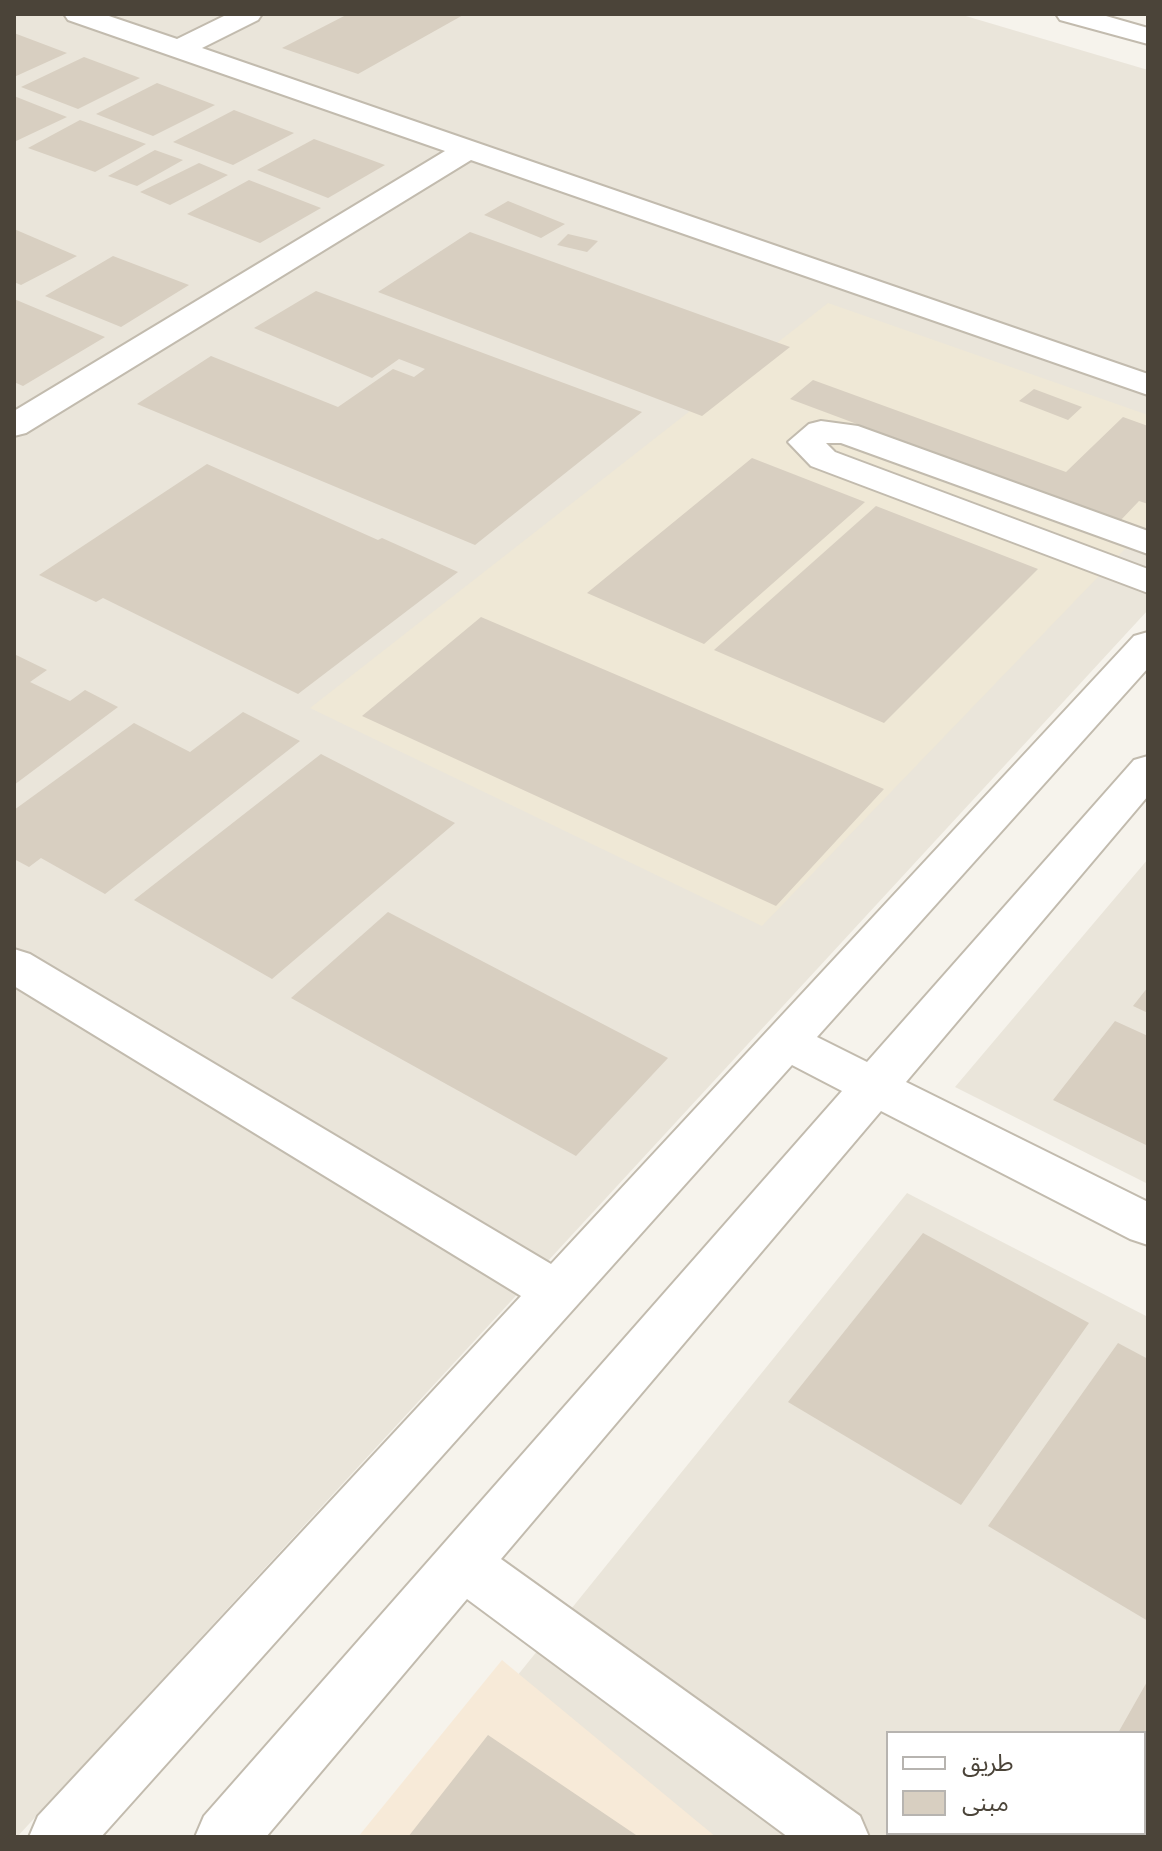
<!DOCTYPE html>
<meta charset="utf-8">
<style>
body{margin:0}
#map{position:relative;width:1162px;height:1851px;overflow:hidden;background:#f6f3ec;font-family:"Nunito Sans","Noto Sans Arabic",sans-serif}
canvas{display:block}
.frame{position:absolute;inset:0;border:16px solid #4b4439;pointer-events:none}
.legend{position:absolute;left:886px;top:1731px;width:260px;height:104px;box-sizing:border-box;background:#fff;border:2px solid #b7b4b0;margin:0;padding:10px 14px;list-style:none;font-size:24px;color:#4b4439}
.legend li{display:flex;align-items:center;gap:16px;height:40px}
.legend b{width:40px;border:2px solid #b7b4b0}
</style>
<div id="map">
<canvas width="1162" height="1851"></canvas>
<div class="frame"></div>
<ul class="legend">
<li><b style="height:10px;background:#fff"></b>طريق</li>
<li><b style="height:22px;background:#d8cfc1"></b>مبنى</li>
</ul>
</div>
<script>
const ctx = document.querySelector('canvas').getContext('2d');
ctx.lineJoin = 'round';
function fill(path, color) {
  ctx.fillStyle = color;
  ctx.fill(path, 'evenodd');
}
function shape(rows) {
  const path = new Path2D();
  for (const r of rows) {
    path.moveTo(r[0], r[1]);
    for (let i = 2; i < r.length; i += 2) path.lineTo(r[i], r[i + 1]);
  }
  return path;
}
function trace(path, color, width, dash) {
  ctx.strokeStyle = color;
  ctx.lineWidth = width;
  ctx.lineCap = dash ? 'butt' : 'round';
  ctx.setLineDash(dash || []);
  ctx.stroke(path);
}
fill(shape([
 [14,14,959,14,1148,70,1148,610,17,1837,14,1837],
 [1148,859,1148,1184,955,1087],
 [907,1193,1148,1317,1148,1837,387,1837],
 [888,1733,1144,1733,1144,1833,888,1833]
]), '#eae5da');
fill(shape([
 [502,1660,716,1837,358,1837]
]), '#f7ead8');
fill(shape([
 [828,303,1148,415,1148,525,762,926,310,708]
]), '#efe8d6');
fill(shape([
 [348,14,465,14,358,74,282,48],
 [14,33,67,53,14,77],
 [84,57,140,78,78,109,21,87],
 [157,83,215,105,153,136,96,114],
 [14,96,67,117,14,142],
 [234,110,294,133,233,165,173,142],
 [80,120,146,144,95,172,28,148],
 [314,139,385,165,328,198,257,170],
 [155,150,183,160,137,186,108,176],
 [199,163,228,175,170,205,140,192],
 [249,180,321,208,260,243,187,214],
 [508,201,565,224,541,238,484,215],
 [14,229,77,256,21,285,14,282],
 [470,232,790,347,702,416,378,292],
 [568,234,598,241,587,252,557,245],
 [113,256,189,285,121,327,45,296],
 [316,291,642,412,475,545,137,404,211,356,338,407,393,369,414,377,425,369,399,359,372,378,254,328],
 [14,299,105,337,23,386,14,382],
 [813,380,1066,472,1123,417,1148,426,1148,504,1139,501,1119,522,790,399],
 [1034,389,1082,407,1068,420,1019,401],
 [752,458,865,502,704,644,587,593],
 [207,464,378,540,382,538,458,572,298,694,103,598,96,602,39,575],
 [876,506,1038,569,884,723,714,650],
 [481,617,884,789,776,906,362,716],
 [14,654,47,670,30,682,70,701,85,690,118,707,14,785],
 [243,712,300,741,105,894,41,858,29,867,14,859,14,810,134,723,190,752],
 [321,754,455,823,272,979,134,900],
 [388,912,668,1058,576,1156,291,998],
 [1148,987,1148,1013,1133,1006],
 [1115,1021,1148,1036,1148,1146,1053,1100],
 [923,1233,1089,1323,961,1505,788,1402],
 [1118,1343,1148,1359,1148,1621,988,1526],
 [1148,1680,1148,1837,1059,1837,1062,1833,1144,1833,1144,1733,1118,1733],
 [488,1735,639,1837,408,1837]
]), '#d8cfc1');
const minor = shape([
 [64,14,103,14,177,39,228,14,262,14,258,20,202,48,1148,374,1148,395,471,160,26,433,14,436,14,411,445,151,68,20,64,14],
 [1056,14,1099,14,1148,28,1148,44,1060,20,1056,14],
 [821,421,858,426,1148,531,1148,554,841,443,826,443,835,452,1148,569,1148,593,811,466,788,442,809,424,821,421],
 [1148,632,1148,668,817,1037,867,1062,1134,760,1148,756,1148,796,906,1082,1148,1202,1148,1245,1130,1239,881,1111,501,1559,860,1816,869,1837,788,1837,467,1599,266,1837,195,1837,204,1816,842,1091,792,1065,101,1837,29,1837,38,1816,521,1296,14,986,14,949,30,954,551,1264,1134,636,1148,632]
]);
trace(minor, '#c2bbae', 4);
fill(minor, '#fff');
</script>
